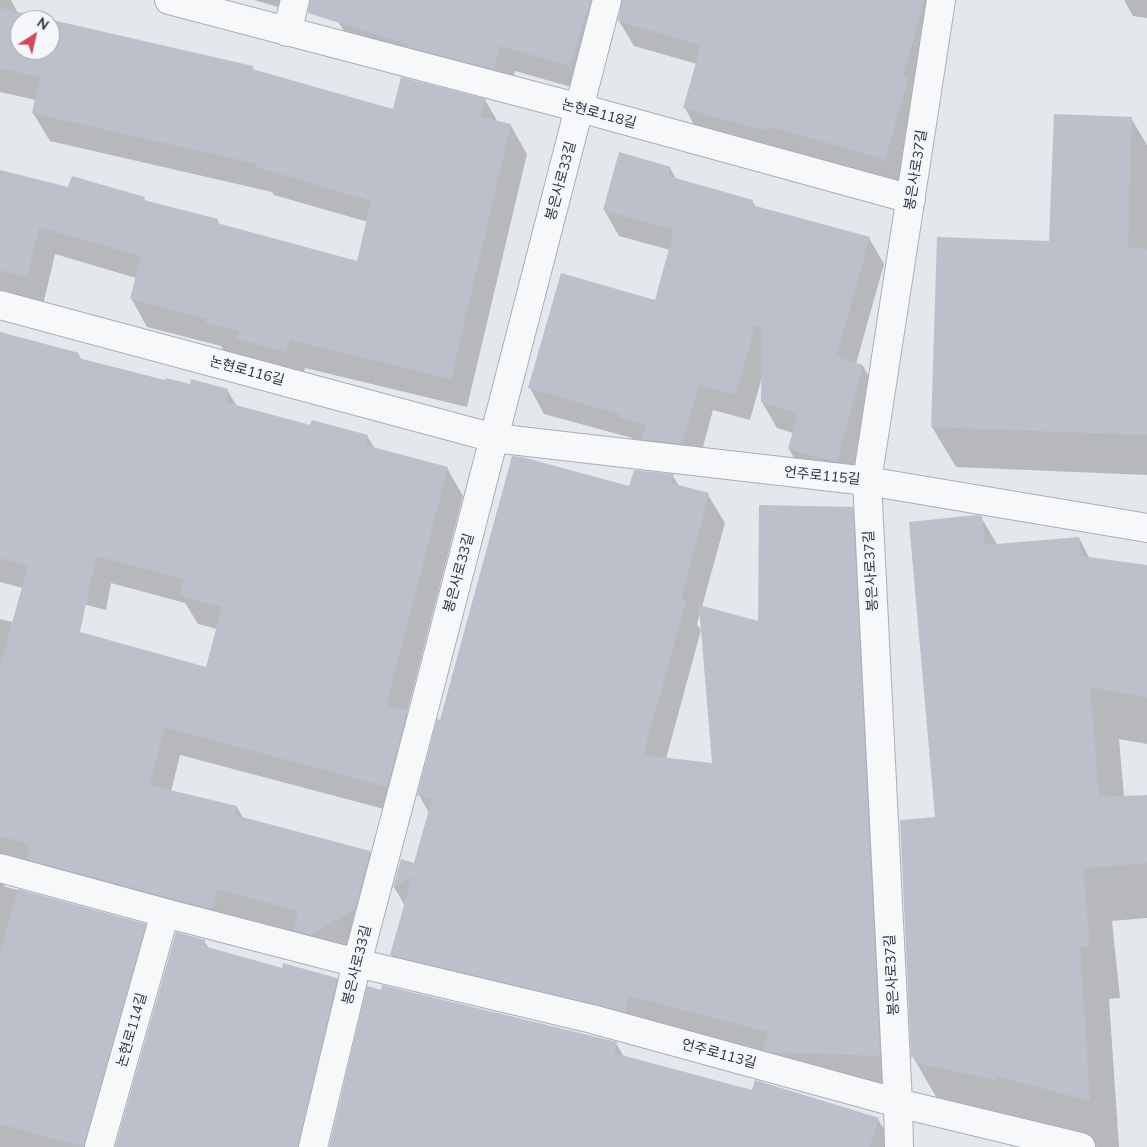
<!DOCTYPE html>
<meta charset="utf-8">
<style>
body{margin:0}
#map{position:relative;width:1147px;height:1147px;overflow:hidden;background:#e4e7ec;font-family:Mulish,sans-serif}
canvas{display:block}
.north{position:absolute;left:10px;top:10px;width:50px;height:50px;box-sizing:border-box;background:#f4f6f9;border:1px solid #a4a8b1;border-radius:50%;rotate:35deg;font-size:14px;font-weight:700;line-height:20px;text-align:center;color:#2b3445}
.north::after{content:'';display:block;margin:auto;width:18px;height:22px;background:#d1495b;clip-path:polygon(50% 0,100% 100%,50% 72%,0 100%)}
</style>
<div id="map">
<canvas width="1147" height="1147"></canvas>
<div class="north">N</div>
</div>
<script>
const ctx = document.querySelector('canvas').getContext('2d');
ctx.lineJoin = 'round';
function fill(path, color) {
  ctx.fillStyle = color;
  ctx.fill(path, 'evenodd');
}
function shape(rows) {
  const path = new Path2D();
  for (const r of rows) {
    path.moveTo(r[0], r[1]);
    for (let i = 2; i < r.length; i += 2) path.lineTo(r[i], r[i + 1]);
  }
  return path;
}
function trace(path, color, width, dash) {
  ctx.strokeStyle = color;
  ctx.lineWidth = width;
  ctx.lineCap = dash ? 'butt' : 'round';
  ctx.setLineDash(dash || []);
  ctx.stroke(path);
}
function drawText(font, color, halo, rows, align = 'center') {
  ctx.font = font + ' Mulish,"Noto Sans KR",sans-serif';
  ctx.lineWidth = 4;
  ctx.setLineDash([]);
  ctx.textBaseline = 'middle';
  ctx.strokeStyle = halo;
  ctx.fillStyle = color;
  for (const [text, x, y, turn = 0] of rows) {
    ctx.save();
    ctx.translate(x, y);
    ctx.rotate((+turn || 0) * Math.PI / 180);
    ctx.textAlign = isNaN(turn) ? turn : align;
    if (halo) ctx.strokeText(text, 0, 0);
    ctx.fillText(text, 0, 0);
    ctx.restore();
  }
}
fill(shape([
 [0,0,11,0,18,13,48,20,20,20,20,50,50,50,50,20,252,67,254,71,394,110,485,100,498,122,511,126,527,154,467,407,305,368,302,380,255,367,249,357,224,351,221,346,147,327,131,298,136,278,55,254,43,305,0,294,0,171,69,188,144,198,146,202,217,220,220,225,358,262,368,222,274,195,272,192,50,141,33,113,36,100,0,92],
 [254,0,284,0,281,8],
 [324,0,935,0,900,184,699,134,685,108,697,64,634,46,619,21,622,10,617,10,585,91,515,71,508,94,355,48],
 [1124,0,1147,0,1147,18,1133,16],
 [1131,118,1147,145,1147,475,956,467,932,427],
 [670,168,677,180,752,201,756,207,869,238,884,264,856,364,863,366,878,392,851,487,804,475,789,449,793,433,777,428,762,402,762,377,750,420,713,410,697,469,635,443,632,438,544,414,530,388,656,301,670,250,619,236,604,210],
 [0,332,78,354,82,360,166,382,227,390,237,406,311,427,367,436,375,449,447,468,463,496,407,713,423,741,403,814,180,755,171,792,237,807,243,818,370,852,386,880,371,937,327,962,12,881,3,886,145,925,161,953,107,1147,0,1147,0,619,97,643,207,668,217,629,198,624,185,603,111,583,106,610,0,582],
 [673,476,679,486,708,495,725,523,702,607,759,622,852,508,868,537,896,1084,789,1080,408,983,392,955,405,906,394,887,401,861,414,864,429,813,419,795,441,722,630,488],
 [700,613,714,765,666,759,701,630,697,624],
 [981,517,998,546,1079,538,1090,559,1147,566,1147,744,1119,739,1124,797,1147,796,1147,918,1112,921,1120,998,1109,999,1119,1147,1097,1147,1026,1127,943,1109,913,1057,937,818],
 [204,941,209,948,283,969,337,979,351,1004,316,1147,116,1147],
 [616,1043,624,1057,753,1092,878,1119,892,1143,891,1147,330,1147]
]), '#0003');
fill(shape([
 [310,0,591,0,588,12,586,12,570,66,500,46,494,69,408,47,409,45,308,13],
 [622,0,924,0,903,77,908,79,885,159,767,126,765,131,683,108,701,45,618,21],
 [0,8,253,66,252,69,393,109,401,77,486,99,481,117,511,124,451,379,290,340,286,352,237,339,239,331,206,323,207,319,130,299,141,256,39,227,27,277,0,270,0,170,68,187,72,176,145,197,144,200,218,219,217,223,357,261,371,201,256,167,257,164,32,113,40,77,0,68],
 [20,20,50,20,50,50,20,50],
 [1054,114,1132,117,1128,248,1147,249,1147,435,931,427,937,237,1049,241],
 [619,152,671,167,668,176,753,200,752,205,870,237,836,357,863,365,837,462,788,449,798,413,761,402,762,327,755,325,736,395,699,385,682,444,642,439,646,425,618,417,619,414,528,388,561,273,655,300,674,230,603,210],
 [0,332,79,353,78,358,165,380,166,378,190,384,191,379,228,389,225,402,310,425,312,420,368,435,365,445,448,467,386,706,407,711,387,787,165,727,149,785,237,806,235,815,370,851,355,909,310,935,293,930,298,911,217,889,212,909,26,859,30,844,0,836,0,666,28,566,0,558],
 [96,556,184,579,180,596,222,607,206,667,80,632],
 [512,456,522,457,629,486,634,470,674,474,671,483,709,493,681,599,686,601,643,755,712,763,699,605,758,621,759,505,853,507,880,1056,771,1052,763,1050,768,1032,629,996,625,1012,390,955,412,877,393,888,401,859,414,863,432,799,417,795,437,719,440,720],
 [976,515,982,516,985,545,1079,537,1081,556,1147,565,1147,697,1090,687,1099,797,1147,795,1147,863,1083,868,1090,946,1080,947,1090,1101,996,1076,996,1080,917,1063,917,1057,911,1057,900,820,935,817,909,522],
 [18,889,146,924,84,1147,0,1124,0,953],
 [176,932,205,940,204,946,282,968,283,963,337,978,298,1147,115,1147],
 [382,985,617,1042,614,1053,752,1090,755,1080,879,1118,869,1147,329,1147,367,986,381,990]
]), '#bbc0ca');
const street = shape([
 [169,0,580,108,911,199],
 [287,32,295,0],
 [0,305,494,438,867,481,1147,528],
 [0,868,165,913,357,963,592,1019,898,1103,1081,1147],
 [99,1147,165,913],
 [313,1147,357,963,425,705,607,0],
 [899,1147,898,1103,867,481,941,0]
]);
trace(street, '#a9aeb7', 30);
trace(street, '#f7f8fa', 28);
drawText('14px', '#2b3445', '#f4f6f9', [
 ["논현로118길",599,114,15],
 ["봉은사로37길",916,170,-81],
 ["봉은사로33길",561,181,-75],
 ["논현로116길",247,371,15],
 ["언주로115길",822,476,6],
 ["봉은사로37길",871,571,-93],
 ["봉은사로33길",459,573,-75],
 ["봉은사로33길",357,965,-76],
 ["봉은사로37길",892,975,-93],
 ["논현로114길",132,1030,-74],
 ["언주로113길",719,1054,15]
]);
</script>
